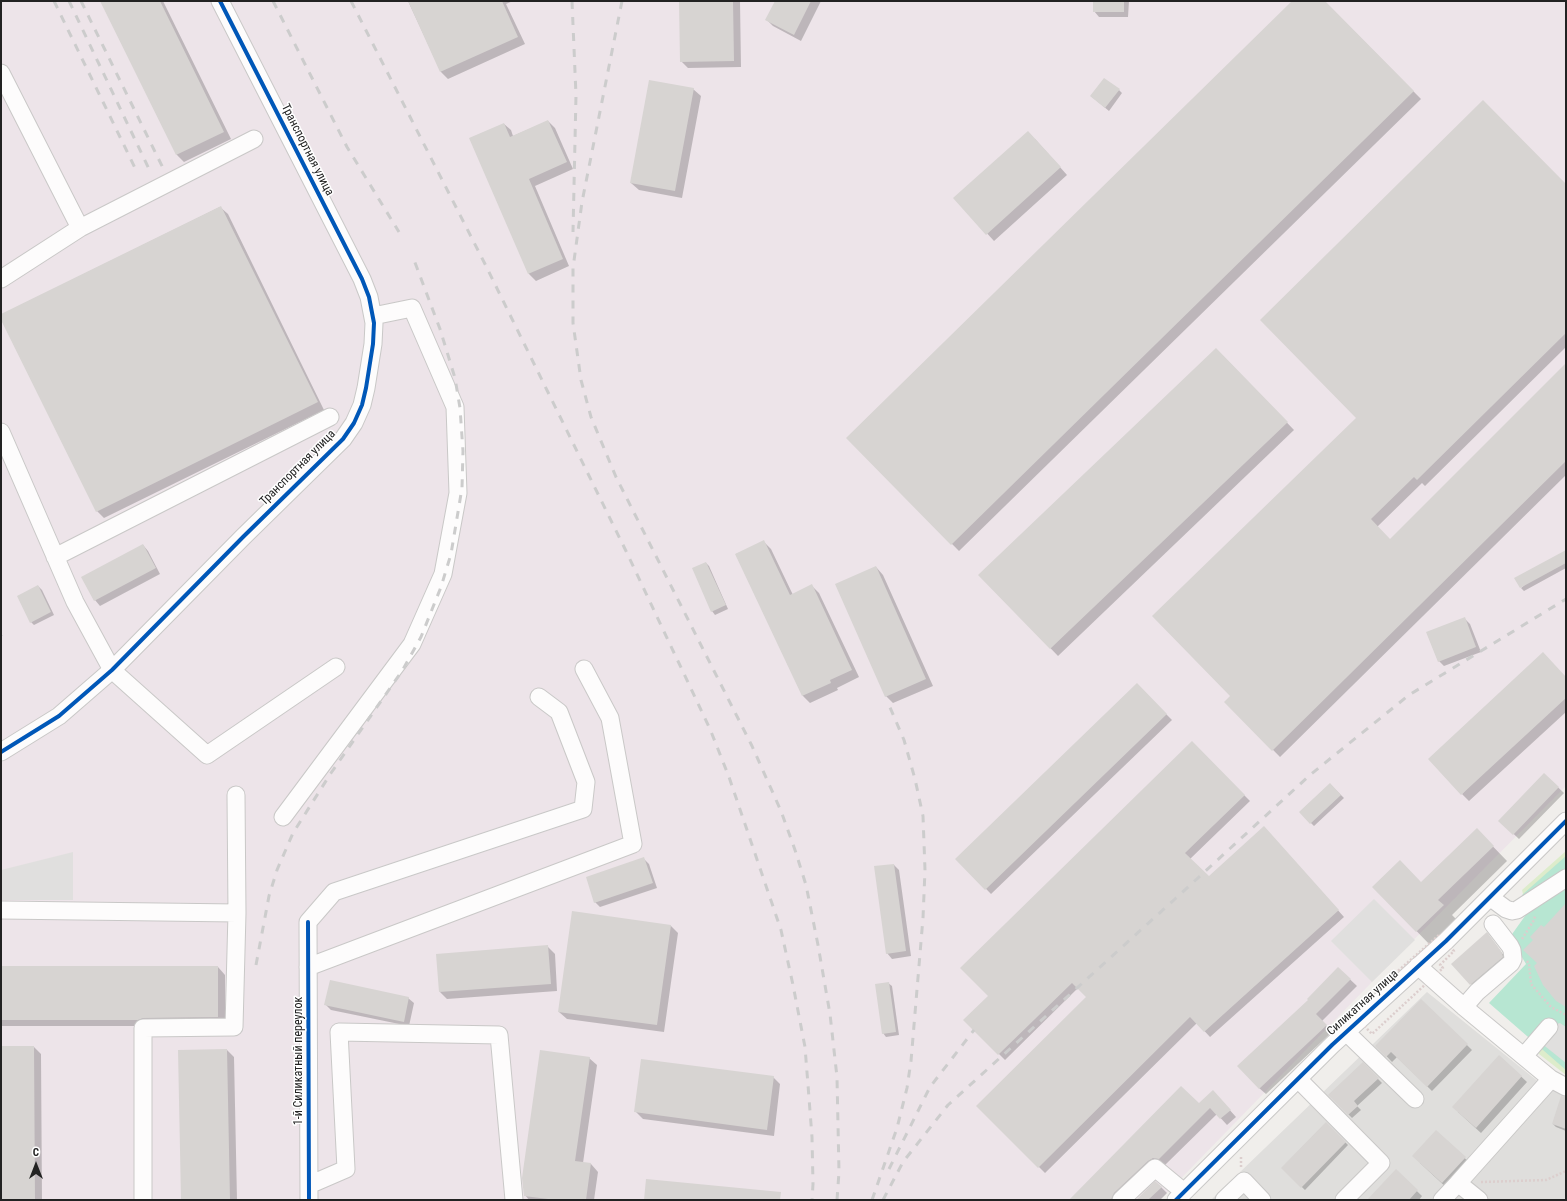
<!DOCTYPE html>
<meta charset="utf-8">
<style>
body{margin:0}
#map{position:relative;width:1567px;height:1201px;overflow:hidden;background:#f0eeeb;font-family:"Roboto Condensed",sans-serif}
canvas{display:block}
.frame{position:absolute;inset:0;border:2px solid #222;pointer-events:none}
.north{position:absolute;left:16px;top:1145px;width:40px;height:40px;-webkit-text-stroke:3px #fff;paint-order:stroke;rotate:0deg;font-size:11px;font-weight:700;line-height:16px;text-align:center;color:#222}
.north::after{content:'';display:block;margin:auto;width:14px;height:18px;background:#222;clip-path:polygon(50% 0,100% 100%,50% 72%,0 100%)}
</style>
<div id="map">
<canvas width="1567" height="1201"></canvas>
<div class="frame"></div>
<div class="north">С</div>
</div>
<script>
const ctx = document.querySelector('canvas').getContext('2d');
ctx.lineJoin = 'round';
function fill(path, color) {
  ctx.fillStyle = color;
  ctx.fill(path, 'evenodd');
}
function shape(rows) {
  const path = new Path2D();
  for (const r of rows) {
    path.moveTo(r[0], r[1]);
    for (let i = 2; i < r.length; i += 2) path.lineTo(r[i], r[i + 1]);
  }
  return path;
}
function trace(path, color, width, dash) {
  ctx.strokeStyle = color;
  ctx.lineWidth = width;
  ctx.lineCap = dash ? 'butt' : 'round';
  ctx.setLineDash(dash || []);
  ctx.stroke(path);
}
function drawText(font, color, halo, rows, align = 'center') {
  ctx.font = font + ' "Roboto Condensed",sans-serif';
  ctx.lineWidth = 3;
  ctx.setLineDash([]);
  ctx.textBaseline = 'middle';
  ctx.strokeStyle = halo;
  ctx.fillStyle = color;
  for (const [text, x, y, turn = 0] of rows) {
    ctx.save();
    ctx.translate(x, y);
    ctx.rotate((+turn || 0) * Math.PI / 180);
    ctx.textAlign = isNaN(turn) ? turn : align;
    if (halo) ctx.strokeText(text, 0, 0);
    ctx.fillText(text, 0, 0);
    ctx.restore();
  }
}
fill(shape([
 [1427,992,1540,1083,1566,1093,1566,1200,1211,1200]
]), '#dfdedc');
fill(shape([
 [1,1,1566,1,1566,786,1372,982,1160,1200,1,1200]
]), '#ede4e9');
fill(shape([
 [1566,851,1566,867,1524,898,1522,890],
 [1541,1043,1566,1063,1566,1075,1539,1054]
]), '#ddeccb');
fill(shape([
 [1566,856,1566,1070,1489,1003,1526,964,1510,937,1530,909,1522,895]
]), '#b7e6d2');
fill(shape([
 [73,852,73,900,1,900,1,870],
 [1374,899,1415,940,1372,982,1331,941],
 [1560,1023,1566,1027,1566,1063,1541,1043,1549,1027]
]), '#e0dfde');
fill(shape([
 [101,1,163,1,231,139,184,162,177,155],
 [408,1,513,1,506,4,525,44,448,79,441,72],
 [680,1,740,1,741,67,688,68,681,61],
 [776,1,821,1,801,41,773,26,767,20],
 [1094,1,1129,1,1128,17,1099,17,1094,11],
 [1294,1,1324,1,1421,99,959,551,847,438],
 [693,89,701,96,682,198,639,190,631,183],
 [1119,90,1122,93,1109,111,1091,96],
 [548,121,555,128,573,169,535,186,569,266,536,281,529,274,471,138,504,124,511,130,513,136],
 [1035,139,1067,175,994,241,955,198],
 [1566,185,1566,347,1425,486,1422,483,1377,527,1390,540,1566,365,1566,475,1280,757,1226,702,1231,696,1358,418],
 [220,207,228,214,324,410,104,518,97,511,1,315],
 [1223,356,1294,430,1058,656,980,575],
 [764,542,771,549,793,595,812,586,819,593,859,677,837,688,838,690,810,703,803,696,736,554],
 [143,545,148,551,160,574,100,606,95,600],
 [1566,551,1566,568,1524,591,1521,588],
 [706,563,709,566,728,609,715,615,712,611],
 [876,567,883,575,933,686,893,703,886,696],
 [38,586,42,590,54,615,34,625,31,622],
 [1465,619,1470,624,1481,652,1444,666,1439,661],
 [1566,678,1566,712,1469,801,1462,794],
 [1137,685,1172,720,991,894,957,859],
 [1192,743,1250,801,1190,859,1209,877,1270,834,1344,917,1210,1037,1197,1023,1045,1173,978,1106,1087,997,1078,988,1005,1060,965,1020,989,996],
 [1544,774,1564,793,1519,839,1500,821],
 [1330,784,1344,798,1314,826,1300,812],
 [1477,830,1507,861,1452,915,1457,920,1431,946,1374,887,1421,883],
 [644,859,649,864,657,888,600,907,595,902],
 [894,865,899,870,911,956,892,959,887,953],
 [670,925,678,933,664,1032,567,1019,559,1012],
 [1490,937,1505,957,1474,987,1453,965],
 [547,946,555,954,557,991,447,999,440,992,437,955],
 [1,967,218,967,225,975,225,1024,145,1026,1,1026],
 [1338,968,1357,986,1322,1021,1332,1032,1266,1094,1259,1088,1310,1000],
 [888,983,892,986,899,1035,886,1037,883,1033],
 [408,998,414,1003,409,1026,331,1010,326,1005],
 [1421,1000,1472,1050,1432,1091,1397,1057,1392,1062,1377,1046],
 [1,1047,34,1047,41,1054,42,1200,1,1200],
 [227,1050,234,1057,237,1200,182,1200],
 [1499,1056,1527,1082,1481,1133,1458,1112],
 [589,1058,597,1065,583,1163,591,1164,598,1172,594,1200,529,1200,525,1195],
 [1363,1064,1382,1083,1357,1106,1361,1110,1352,1118,1329,1095],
 [773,1077,780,1084,774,1136,643,1119,635,1111],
 [1219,1098,1236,1117,1227,1125,1217,1114,1165,1165,1159,1164,1119,1200,1074,1200,1199,1104],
 [1566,1102,1566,1131,1556,1127,1553,1124],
 [1326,1123,1348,1145,1305,1190,1282,1168],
 [1436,1131,1472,1165,1449,1190,1420,1163],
 [1396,1171,1422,1196,1419,1200,1368,1200],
 [1161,1187,1167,1193,1160,1200,1137,1200]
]), '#0003');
fill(shape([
 [100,1,160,1,224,132,176,155],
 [408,1,502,1,518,37,440,72],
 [679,1,733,1,734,61,680,62],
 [775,1,811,1,794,35,765,20],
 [1093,1,1124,1,1124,12,1093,12],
 [1292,1,1325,1,1414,91,951,545,846,438],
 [1104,78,1120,89,1105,108,1090,96],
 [649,80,694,88,675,191,630,183],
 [1483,100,1566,184,1566,333,1417,480,1414,477,1371,519,1390,539,1566,363,1566,461,1272,751,1224,702,1230,696,1152,616,1356,418,1260,320],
 [548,120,567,162,529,179,563,259,528,274,469,138,504,123,510,137],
 [1028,131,1061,167,986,235,953,198],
 [221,206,318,402,96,512,1,320,1,314],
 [1216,348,1288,422,1050,649,978,575],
 [764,540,790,595,812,584,852,670,830,680,831,683,802,696,735,554],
 [143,544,156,568,94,601,81,577],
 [1566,550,1566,563,1520,588,1514,578],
 [706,562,726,605,711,612,692,568],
 [876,566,926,679,885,697,835,584],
 [38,585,51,612,30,623,17,596],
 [1465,617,1476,647,1438,662,1426,632],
 [1543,652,1566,677,1566,698,1461,795,1428,759],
 [1137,683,1167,714,985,890,955,859],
 [1192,741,1245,795,1185,853,1209,876,1264,826,1339,910,1204,1032,1190,1017,1038,1168,976,1106,1086,997,1072,983,998,1055,963,1020,988,996,960,968],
 [1544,773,1559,787,1513,835,1498,821],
 [1330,783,1341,795,1310,824,1299,812],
 [1477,828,1494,846,1438,900,1444,905,1416,932,1372,887,1400,860,1421,882],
 [644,857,653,883,594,903,586,877],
 [894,864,906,951,886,954,874,866],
 [1566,903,1566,1007,1556,1001,1543,985,1534,966,1537,963,1523,950,1533,940,1530,937,1541,925,1544,927],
 [572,911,671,925,657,1025,558,1012],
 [1487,932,1501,951,1503,957,1470,985,1451,964],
 [548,945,551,984,439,992,436,954],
 [1,966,218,966,218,1017,143,1018,138,1020,1,1020],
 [1338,967,1351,979,1316,1014,1327,1025,1259,1089,1237,1066,1308,1000,1307,999],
 [330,980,409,997,404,1022,324,1005],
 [889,982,896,1032,882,1034,875,984],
 [1421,999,1468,1044,1427,1087,1391,1052,1386,1057,1375,1046],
 [1,1046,34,1046,35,1200,1,1200],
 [227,1049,230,1200,181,1200,178,1050],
 [540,1050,590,1057,575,1161,591,1163,586,1200,556,1200,524,1196,522,1178],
 [1499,1055,1522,1076,1476,1128,1452,1107],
 [641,1059,774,1076,767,1130,634,1112],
 [1363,1062,1379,1078,1354,1101,1358,1106,1348,1115,1328,1095],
 [1181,1086,1199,1103,1213,1090,1231,1110,1220,1119,1210,1108,1159,1159,1153,1158,1148,1161,1114,1193,1111,1200,1069,1200],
 [1561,1096,1566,1097,1566,1129,1552,1124],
 [1326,1122,1346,1142,1301,1188,1281,1168],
 [1436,1130,1466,1157,1442,1183,1412,1156],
 [1396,1169,1418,1190,1409,1200,1367,1200],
 [646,1179,781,1192,780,1200,644,1200],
 [1155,1181,1162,1187,1148,1200,1136,1200]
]), '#d7d4d2');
const minor = shape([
 [1,73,80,228,1,279],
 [80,228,254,139],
 [1,432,75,602,112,670,207,755,336,667],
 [55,557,330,417],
 [1,752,59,716,112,670,243,537,343,439,354,423,362,405,366,388,373,344,374,323,369,297,362,279,220,1],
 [283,817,412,644,443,574,458,493,455,407,412,308,373,316],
 [1491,898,1506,909,1512,911,1517,910,1566,878],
 [1,910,237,913],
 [1418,966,1464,1007,1551,1079,1566,1087],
 [308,967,633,844,610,718,584,669],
 [1464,1007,1477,992,1511,963,1513,959,1512,950,1510,946,1493,924],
 [1346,1032,1415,1099],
 [1524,1056,1549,1027],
 [1298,1079,1381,1163,1344,1200],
 [309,1185,346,1169,339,1032,499,1035,514,1200],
 [143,1200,143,1028,234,1027,237,913,236,795],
 [309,1200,308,922,334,892,583,809,586,782,559,712,539,697],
 [1121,1200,1155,1168,1184,1192],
 [1176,1200,1332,1045,1446,941,1566,821],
 [1224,1200,1244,1181,1262,1200],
 [1442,1200,1458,1183],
 [1479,1200,1458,1183,1551,1079]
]);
trace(minor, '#c9c8c7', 19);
trace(shape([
 [1439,935,1454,951,1440,965,1443,968,1372,1034,1351,1012,1439,935],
 [1522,939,1534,920,1535,916],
 [1527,961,1529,964,1531,984,1551,1007,1566,1015],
 [1241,1167,1241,1156],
 [1481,1182,1546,1180,1566,1171]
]), '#dccecd', 2.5, [2, 2]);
trace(minor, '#fdfcfc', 17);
trace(shape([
 [54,1,137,172],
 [69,1,149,169],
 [81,1,163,168],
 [273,1,347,147,399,232],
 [351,1,485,264,626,551,710,729,729,777,781,930,793,985,805,1047,808,1085,812,1137,813,1184,812,1200],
 [572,1,576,95,573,232],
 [622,1,582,202,573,268,573,323,581,380,591,417,616,477,752,746,781,811,795,850,806,885,818,945,830,1014,837,1077,839,1172,837,1200],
 [1,635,1,636],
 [256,965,269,896,277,870,293,833,331,773,402,671,421,637,441,587,451,554,462,488,463,451,460,408,455,378,440,329,414,260],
 [889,1169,930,1087,974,1030],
 [872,1200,897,1128,907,1088,911,1061,923,918,925,870,923,816,915,779,904,740,889,705],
 [883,1200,903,1162,948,1105,1175,899,1310,775,1409,695,1566,599]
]), '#ccc', 3, [8, 8]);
trace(shape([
 [1,752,59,716,112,670,243,537,343,439,354,423,362,405,366,388,373,344,374,323,369,297,362,279,220,1],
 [308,922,309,1200],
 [1176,1200,1332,1045,1446,941,1566,821]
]), '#0057b8', 4);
drawText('12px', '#222', '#fff', [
 ["Транспортная улица",307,150,63],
 ["Транспортная улица",298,468,-45],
 ["Силикатная улица",1363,1003,-42],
 ["1-й Силикатный переулок",299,1061,-90]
]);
</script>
